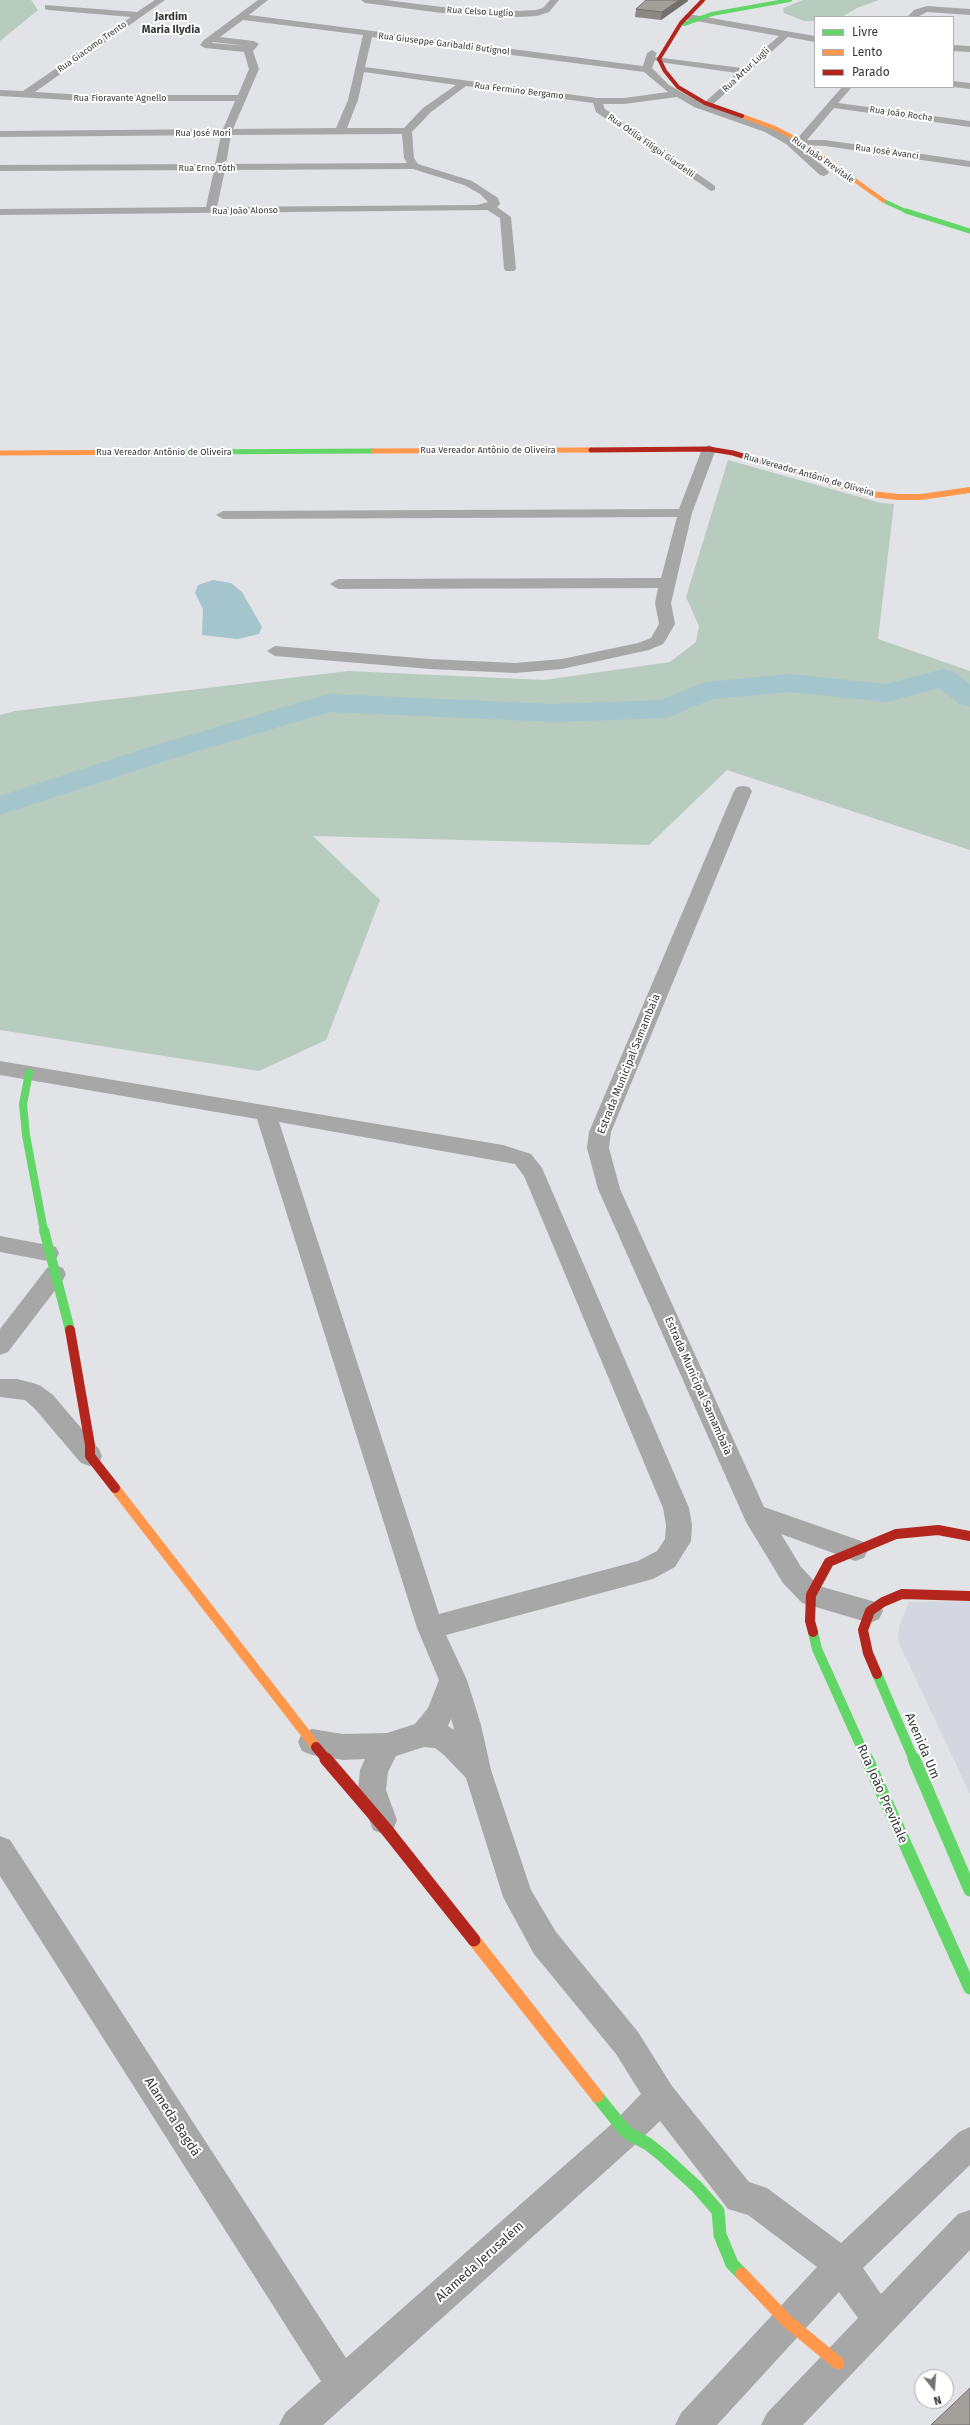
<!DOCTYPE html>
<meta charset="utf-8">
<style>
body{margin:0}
#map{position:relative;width:970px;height:2425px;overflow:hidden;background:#e2e3e7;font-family:"Fira Sans",sans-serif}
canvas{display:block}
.legend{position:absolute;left:814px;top:16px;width:140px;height:72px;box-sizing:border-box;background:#fff;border:1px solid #afafb0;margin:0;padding:5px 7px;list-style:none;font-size:12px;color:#363739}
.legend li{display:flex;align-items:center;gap:8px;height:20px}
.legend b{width:20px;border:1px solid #afafb0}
.north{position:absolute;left:914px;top:2369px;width:40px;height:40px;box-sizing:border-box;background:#fff;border:1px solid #afafb0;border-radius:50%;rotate:163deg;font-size:11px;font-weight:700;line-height:16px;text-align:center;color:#363739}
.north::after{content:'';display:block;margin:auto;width:14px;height:18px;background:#727376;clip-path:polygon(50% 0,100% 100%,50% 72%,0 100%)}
</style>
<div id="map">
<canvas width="970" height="2425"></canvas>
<ul class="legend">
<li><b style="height:5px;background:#63d668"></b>Livre</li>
<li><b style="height:5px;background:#ff974d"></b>Lento</li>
<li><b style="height:5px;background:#b3261e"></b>Parado</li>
</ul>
<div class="north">N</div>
</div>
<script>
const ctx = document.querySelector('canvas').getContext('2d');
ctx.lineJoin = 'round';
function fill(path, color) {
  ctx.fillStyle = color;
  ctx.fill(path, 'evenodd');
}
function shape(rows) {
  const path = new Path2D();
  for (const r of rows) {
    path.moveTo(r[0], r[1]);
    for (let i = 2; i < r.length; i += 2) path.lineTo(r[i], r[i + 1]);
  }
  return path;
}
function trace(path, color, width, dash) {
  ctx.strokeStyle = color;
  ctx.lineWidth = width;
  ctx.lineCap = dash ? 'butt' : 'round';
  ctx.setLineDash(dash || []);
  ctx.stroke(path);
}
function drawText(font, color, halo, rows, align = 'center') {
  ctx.font = font + ' "Fira Sans",sans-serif';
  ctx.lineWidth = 4;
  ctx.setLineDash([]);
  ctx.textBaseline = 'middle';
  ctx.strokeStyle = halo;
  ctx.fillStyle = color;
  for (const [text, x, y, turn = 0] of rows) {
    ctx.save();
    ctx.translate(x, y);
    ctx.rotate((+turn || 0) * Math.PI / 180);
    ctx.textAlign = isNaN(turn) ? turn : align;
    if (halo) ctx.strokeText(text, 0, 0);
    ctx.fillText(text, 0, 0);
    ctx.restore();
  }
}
fill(shape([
 [970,1601,970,1794,898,1641,899,1626,909,1602]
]), '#d4d7e0');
fill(shape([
 [0,0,31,0,38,10,0,41],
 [803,0,879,0,857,8,842,17,815,17,815,21,804,21,784,13,783,8],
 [728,460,881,503,894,504,878,639,970,671,970,850,727,770,649,845,313,836,380,900,326,1040,259,1071,0,1030,0,715,15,711,348,671,544,680,670,662,696,642,699,626,686,597]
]), '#b8cbbf');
fill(shape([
 [213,580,231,583,242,592,262,627,259,634,238,639,202,635,203,609,195,593,198,585]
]), '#a4c5cc');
fill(shape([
 [944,669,954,672,970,684,970,707,960,704,939,688,886,702,790,692,712,699,666,718,555,722,330,712,171,759,0,815,0,796,149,747,328,694,555,704,661,700,706,682,790,674,886,684,944,669]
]), '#a4c5cc');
fill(shape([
 [155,0,165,0,35,92,86,95,238,95,249,69,244,52,205,48,200,45,204,40,258,0,268,0,249,15,643,66,647,53,652,50,657,53,655,57,742,68,779,36,685,19,685,15,688,14,815,36,815,42,788,37,711,106,773,128,795,141,842,87,852,87,838,103,970,121,970,127,834,108,807,140,825,140,970,161,970,167,825,146,800,145,828,171,829,173,824,176,820,175,786,144,765,132,694,107,677,97,624,104,603,104,605,109,715,186,715,190,711,191,596,112,593,103,466,86,431,112,412,132,414,158,418,164,472,181,498,198,500,204,497,207,511,217,516,269,514,271,506,271,504,269,500,218,487,210,0,215,0,209,206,207,214,170,0,171,0,165,215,164,221,135,0,137,0,131,223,129,235,101,86,101,0,96,0,90,23,91,131,17,48,10,45,9,45,5,137,12,155,0],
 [243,20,363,35,348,100,336,128,233,129,259,69,253,51,259,44,254,41,220,37,243,20],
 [372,37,644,72,668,92,624,98,597,98,365,67,372,37],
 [213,42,248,46,212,43,213,42],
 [655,60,659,62,737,73,703,104,669,85,652,68,655,60],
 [364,72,456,85,423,108,404,128,347,128,358,100,364,72],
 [402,134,404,158,407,163,226,164,231,135,402,134],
 [413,169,464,185,480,194,488,202,477,205,217,207,225,170,413,169],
 [361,0,386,0,442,7,518,11,536,10,543,8,550,0,559,0,549,12,537,16,518,17,442,13,365,3,361,0],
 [927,6,970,9,970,15,927,12,917,17,907,17,914,10,927,6],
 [953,45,970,46,970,52,953,51,953,45],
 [953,81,970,83,970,89,953,87,953,81],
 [709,445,716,449,692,513,671,603,675,624,665,641,663,644,649,650,562,669,515,673,430,669,275,656,267,651,275,646,430,659,515,663,562,659,638,643,651,638,659,624,655,603,658,588,338,589,330,584,338,579,661,578,677,517,223,519,216,515,223,511,679,509,702,449,709,445],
 [743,786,749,787,752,791,611,1132,609,1148,620,1189,764,1507,864,1542,868,1550,864,1558,855,1561,781,1534,801,1567,819,1586,879,1603,883,1611,879,1619,870,1623,802,1603,783,1583,746,1522,598,1189,587,1148,589,1132,734,791,737,787,743,786],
 [0,1061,503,1145,531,1154,542,1168,689,1508,692,1525,691,1541,675,1567,653,1579,446,1635,467,1680,481,1725,491,1770,531,1890,556,1932,638,2032,672,2086,749,2182,767,2188,841,2243,959,2132,970,2127,970,2165,863,2268,881,2294,958,2214,970,2210,970,2250,803,2425,761,2425,767,2413,858,2318,839,2292,717,2425,675,2425,681,2413,817,2267,748,2215,728,2209,660,2121,637,2143,323,2425,279,2425,285,2413,321,2381,0,1876,0,1836,10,1840,346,2358,615,2121,641,2094,616,2054,534,1954,503,1897,466,1778,444,1755,435,1748,424,1747,396,1756,388,1772,386,1790,397,1820,393,1830,383,1834,373,1830,358,1790,360,1770,365,1759,343,1760,312,1755,302,1751,298,1742,302,1733,312,1729,343,1734,387,1733,415,1724,428,1708,439,1680,417,1628,257,1119,0,1075,0,1061],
 [279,1122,515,1164,524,1176,663,1508,666,1525,665,1539,657,1551,638,1561,439,1614,279,1122],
 [451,1719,453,1725,454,1730,448,1726,451,1719],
 [0,1236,48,1245,56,1247,59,1253,56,1259,48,1261,0,1252,0,1236],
 [55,1265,63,1268,66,1274,63,1280,8,1352,0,1355,0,1329,47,1268,55,1265],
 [0,1379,17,1379,33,1383,41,1386,53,1395,99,1449,102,1456,99,1463,90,1466,81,1463,35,1409,25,1400,0,1397,0,1379]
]), '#a7a7a7');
trace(shape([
 [684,24,712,14,790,0],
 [884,201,908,212]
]), '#63d668', 4);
trace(shape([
 [906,211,970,231],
 [180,452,373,451]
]), '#63d668', 5);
trace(shape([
 [29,1073,23,1104,26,1135,44,1231]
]), '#63d668', 8);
trace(shape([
 [44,1230,70,1330],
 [813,1632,817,1649,867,1760],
 [877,1674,914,1760]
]), '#63d668', 10);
trace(shape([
 [867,1759,970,1988],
 [914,1759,970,1890],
 [597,2096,626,2132,648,2144,663,2156,697,2187,718,2211,720,2235,732,2264,742,2274]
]), '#63d668', 13);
trace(shape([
 [742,116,775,128,800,141,884,201]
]), '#ff974d', 4);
trace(shape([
 [373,451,591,450],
 [0,453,180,452]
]), '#ff974d', 5);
trace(shape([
 [813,477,871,494,898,497,921,497,970,490]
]), '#ff974d', 6);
trace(shape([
 [115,1488,316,1747]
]), '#ff974d', 10);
trace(shape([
 [474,1940,597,2096],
 [742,2274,787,2321,838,2363]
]), '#ff974d', 13);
trace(shape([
 [703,0,681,23,659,59,665,71,678,87,705,103,742,116]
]), '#b3261e', 4);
trace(shape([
 [591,450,709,449,733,453,813,477]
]), '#b3261e', 5);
trace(shape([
 [810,476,813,477]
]), '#b3261e', 6);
trace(shape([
 [70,1330,90,1445,90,1456,115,1488],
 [813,1632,810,1621,811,1595,829,1562,896,1534,938,1530,970,1536],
 [877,1674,868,1653,863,1630,870,1611,883,1602,902,1594,970,1596],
 [316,1747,327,1760]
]), '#b3261e', 10);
trace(shape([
 [326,1759,386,1829,474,1940]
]), '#b3261e', 13);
fill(shape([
 [688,1,661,20,635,17,636,9]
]), '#8c8985');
fill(shape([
 [679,0,688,0,688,1,661,20,662,12]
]), '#726f6c');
const building = shape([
 [646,0,679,0,662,12,636,9,646,0],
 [970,2388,970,2425,931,2425,970,2388]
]);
fill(building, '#a39f9b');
trace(building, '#726f6c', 1);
drawText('9px', '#363739', '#fff', [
 ["Rua Celso Luglio",480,12,3],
 ["Rua Giuseppe Garibaldi Butignol",444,44,7],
 ["Rua Giacomo Trento",92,47,-35],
 ["Rua Artur Lugli",746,70,-43],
 ["Rua Fermino Bergamo",519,91,7],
 ["Rua Fioravante Agnello",120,98],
 ["Rua João Rocha",901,114,8],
 ["Rua José Mori",203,133],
 ["Rua Otília Filigoi Giardelli",651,146,35],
 ["Rua José Avanci",887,152,8],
 ["Rua João Previtale",823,160,35],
 ["Rua Erno Tóth",207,168],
 ["Rua João Alonso",245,211,-1],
 ["Rua Vereador Antônio de Oliveira",488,450],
 ["Rua Vereador Antônio de Oliveira",164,452],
 ["Rua Vereador Antônio de Oliveira",809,475,16]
]);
drawText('bold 11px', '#363739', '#fff', [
 ["Jardim",171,17],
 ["Maria Ilydia",171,30]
]);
drawText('11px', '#363739', '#fff', [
 ["Estrada Municipal Samambaia",629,1064,-68],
 ["Estrada Municipal Samambaia",698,1386,66]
]);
drawText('13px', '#363739', '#fff', [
 ["Avenida Um",922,1746,67],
 ["Rua João Previtale",882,1794,66],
 ["Alameda Bagdá",172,2117,57],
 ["Alameda Jerusalém",480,2262,-42]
]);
</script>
